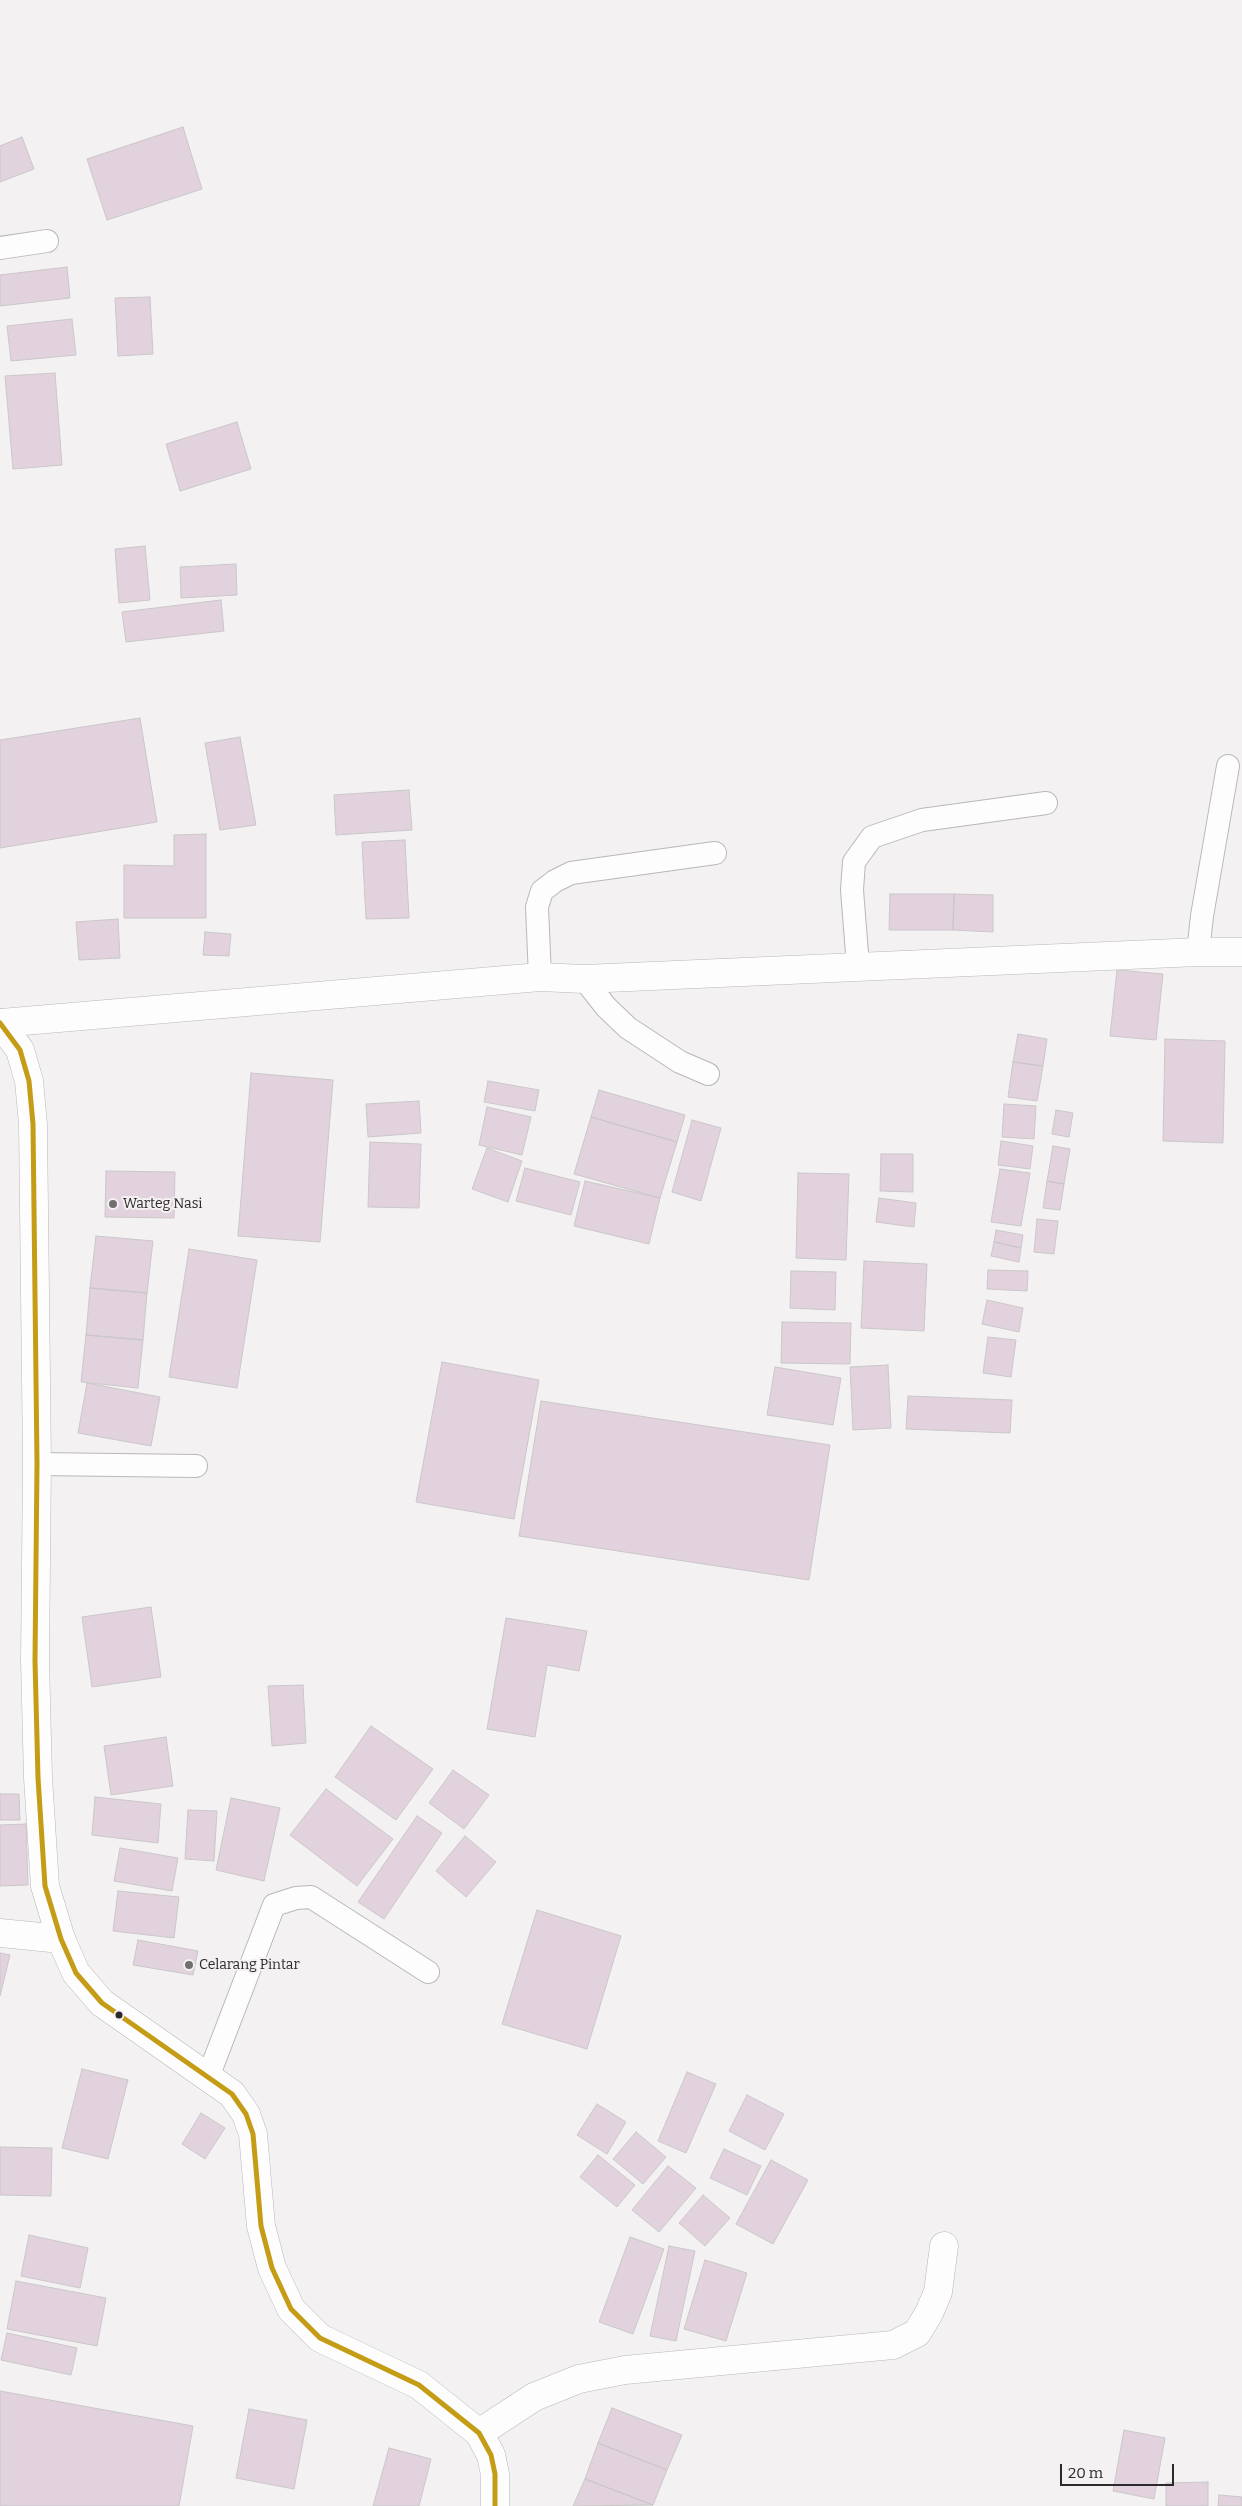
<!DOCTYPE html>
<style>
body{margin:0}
#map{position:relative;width:1242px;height:2506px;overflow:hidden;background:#f4f1f2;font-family:Bitter,serif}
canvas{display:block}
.scale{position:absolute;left:1060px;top:2464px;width:114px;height:22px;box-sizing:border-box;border:2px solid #2b2929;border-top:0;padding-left:6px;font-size:15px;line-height:18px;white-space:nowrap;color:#2b2929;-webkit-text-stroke:4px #f5f0f1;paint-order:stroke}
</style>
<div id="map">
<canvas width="1242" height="2506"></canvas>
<div class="scale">20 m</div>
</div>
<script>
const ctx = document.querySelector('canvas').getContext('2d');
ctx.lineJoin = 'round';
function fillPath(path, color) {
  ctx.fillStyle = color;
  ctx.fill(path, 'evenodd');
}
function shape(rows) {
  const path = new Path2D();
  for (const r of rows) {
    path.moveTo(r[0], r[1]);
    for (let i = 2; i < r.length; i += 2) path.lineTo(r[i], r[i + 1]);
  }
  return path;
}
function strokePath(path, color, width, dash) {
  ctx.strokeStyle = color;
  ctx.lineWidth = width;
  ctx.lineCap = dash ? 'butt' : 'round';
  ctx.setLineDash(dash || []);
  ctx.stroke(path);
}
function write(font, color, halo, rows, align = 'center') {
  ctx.font = font + ' Bitter,serif';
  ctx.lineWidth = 4;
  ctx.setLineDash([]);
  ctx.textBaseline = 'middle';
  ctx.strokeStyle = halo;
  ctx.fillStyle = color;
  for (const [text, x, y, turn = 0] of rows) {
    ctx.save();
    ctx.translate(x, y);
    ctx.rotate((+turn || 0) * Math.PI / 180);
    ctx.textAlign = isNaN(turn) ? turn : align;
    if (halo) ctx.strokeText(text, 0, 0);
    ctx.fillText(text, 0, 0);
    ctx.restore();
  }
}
const building = shape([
 [183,127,202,189,107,220,87,159,183,127],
 [22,137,34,169,0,182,0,146,22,137],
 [67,267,70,298,0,306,0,275,67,267],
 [150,297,153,354,118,356,115,298,150,297],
 [72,319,76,355,11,361,7,326,72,319],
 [55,373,62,465,13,469,5,376,55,373],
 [237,422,251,469,180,491,166,444,237,422],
 [145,546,150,600,119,603,115,549,145,546],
 [236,564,237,595,181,598,180,567,236,564],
 [221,600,224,631,126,642,122,612,221,600],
 [140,718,157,822,0,848,0,740,140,718],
 [240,737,256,825,220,830,205,743,240,737],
 [409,790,412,830,336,835,334,795,409,790],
 [206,834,206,918,124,918,124,865,174,866,174,835,206,834],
 [405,840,409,918,366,919,362,842,405,840],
 [890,894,954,894,953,930,889,930,890,894],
 [954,894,993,895,993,932,953,930,954,894],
 [118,919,120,958,79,960,76,922,118,919],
 [205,932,231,934,229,956,203,955,205,932],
 [1117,970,1163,974,1156,1040,1110,1036,1117,970],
 [1018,1034,1047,1039,1043,1066,1013,1062,1018,1034],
 [1165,1039,1225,1041,1223,1143,1163,1141,1165,1039],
 [1013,1062,1043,1066,1037,1101,1008,1097,1013,1062],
 [251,1073,333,1080,320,1242,238,1236,251,1073],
 [488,1081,539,1090,535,1111,484,1102,488,1081],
 [599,1090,685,1115,677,1142,591,1117,599,1090],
 [419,1101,421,1133,368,1137,366,1104,419,1101],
 [1004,1104,1036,1106,1034,1139,1002,1137,1004,1104],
 [487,1107,531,1117,522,1155,479,1145,487,1107],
 [1056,1110,1073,1113,1069,1137,1052,1134,1056,1110],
 [591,1117,677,1142,660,1198,574,1174,591,1117],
 [692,1120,721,1128,701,1201,672,1192,692,1120],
 [1001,1141,1033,1146,1030,1169,998,1165,1001,1141],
 [370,1142,421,1144,419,1208,368,1207,370,1142],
 [1053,1146,1070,1149,1064,1184,1047,1181,1053,1146],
 [487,1148,522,1161,508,1202,472,1189,487,1148],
 [881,1154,913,1154,913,1192,880,1191,881,1154],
 [525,1168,580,1182,571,1215,516,1201,525,1168],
 [1000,1169,1030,1173,1021,1226,991,1222,1000,1169],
 [106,1171,175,1172,174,1218,105,1217,106,1171],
 [798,1173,849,1174,846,1260,796,1258,798,1173],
 [585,1181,660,1198,649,1244,574,1226,585,1181],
 [1047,1181,1064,1184,1060,1210,1043,1208,1047,1181],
 [879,1198,916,1203,914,1227,876,1222,879,1198],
 [1037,1219,1058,1221,1054,1254,1034,1252,1037,1219],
 [996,1230,1023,1235,1021,1248,994,1242,996,1230],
 [96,1236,153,1241,147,1293,90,1288,96,1236],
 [994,1242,1021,1248,1019,1262,991,1256,994,1242],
 [189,1249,257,1260,237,1388,169,1377,189,1249],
 [864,1261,927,1264,924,1331,861,1328,864,1261],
 [988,1270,1028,1271,1027,1291,987,1289,988,1270],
 [791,1271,836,1272,835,1310,790,1308,791,1271],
 [90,1288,147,1293,143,1340,86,1335,90,1288],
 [987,1300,1023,1308,1019,1332,982,1324,987,1300],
 [782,1322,851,1323,850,1364,781,1363,782,1322],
 [86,1335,143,1340,138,1388,81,1382,86,1335],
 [988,1337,1016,1340,1011,1377,983,1373,988,1337],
 [442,1362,539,1380,514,1519,416,1502,442,1362],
 [888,1365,891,1428,853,1430,850,1367,888,1365],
 [775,1367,841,1378,833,1425,767,1415,775,1367],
 [87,1383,160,1397,151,1446,78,1433,87,1383],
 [908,1396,1012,1400,1010,1433,906,1429,908,1396],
 [541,1401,830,1445,809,1580,519,1536,541,1401],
 [151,1607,161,1677,92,1687,82,1617,151,1607],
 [506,1618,587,1631,579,1671,547,1665,535,1737,487,1729,506,1618],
 [303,1685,306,1743,272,1746,268,1686,303,1685],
 [371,1726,433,1769,396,1820,335,1777,371,1726],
 [166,1737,173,1786,111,1795,104,1746,166,1737],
 [453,1770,489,1795,464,1829,429,1803,453,1770],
 [326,1789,393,1839,357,1886,290,1835,326,1789],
 [0,1794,19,1794,20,1820,0,1820,0,1794],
 [95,1797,161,1804,158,1843,92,1835,95,1797],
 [231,1798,280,1808,264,1881,216,1870,231,1798],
 [188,1810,217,1811,214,1861,185,1859,188,1810],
 [417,1816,442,1833,384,1919,358,1902,417,1816],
 [26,1824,28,1885,0,1886,0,1825,26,1824],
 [465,1836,496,1862,466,1897,436,1871,465,1836],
 [120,1848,178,1858,172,1891,114,1881,120,1848],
 [118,1891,179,1897,174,1938,113,1931,118,1891],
 [537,1910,621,1936,587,2049,502,2024,537,1910],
 [138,1940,198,1951,193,1975,133,1965,138,1940],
 [0,1953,10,1955,0,1996,0,1953],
 [82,2069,128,2080,108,2159,62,2148,82,2069],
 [687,2072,716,2084,686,2153,658,2141,687,2072],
 [747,2095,784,2114,765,2150,729,2131,747,2095],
 [597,2104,626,2122,607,2154,577,2135,597,2104],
 [201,2113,225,2128,205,2159,182,2144,201,2113],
 [636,2132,666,2157,643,2184,613,2159,636,2132],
 [0,2147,52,2148,51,2196,0,2195,0,2147],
 [724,2149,761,2166,747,2195,710,2178,724,2149],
 [598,2155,635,2185,617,2207,580,2177,598,2155],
 [771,2160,808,2180,773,2244,736,2224,771,2160],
 [668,2166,696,2188,659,2232,632,2210,668,2166],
 [703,2195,730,2218,705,2246,679,2223,703,2195],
 [29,2235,88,2248,80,2288,21,2276,29,2235],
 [630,2237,664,2249,633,2334,599,2322,630,2237],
 [669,2246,695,2251,676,2341,650,2336,669,2246],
 [705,2260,747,2273,726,2341,684,2329,705,2260],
 [16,2281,106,2298,97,2346,7,2329,16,2281],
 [7,2333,77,2348,71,2375,1,2360,7,2333],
 [0,2391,193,2426,179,2506,0,2506,0,2391],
 [612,2408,682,2435,667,2470,598,2443,612,2408],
 [249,2409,307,2420,294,2489,236,2478,249,2409],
 [1124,2430,1165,2438,1154,2499,1113,2491,1124,2430],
 [598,2443,667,2470,653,2505,585,2479,598,2443],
 [389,2448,431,2459,419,2506,373,2506,389,2448],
 [585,2479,653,2505,573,2506,585,2479],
 [1208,2482,1208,2506,1166,2506,1166,2483,1208,2482],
 [1219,2495,1242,2497,1242,2506,1218,2506,1219,2495]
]);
const lane = shape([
 [0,248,47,241],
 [1198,952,1202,916,1228,766],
 [858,966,852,890,854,862,872,837,922,820,1046,803],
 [540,977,537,907,542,891,555,881,571,873,715,853],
 [584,979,606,1007,628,1028,680,1062,708,1074],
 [37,1464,196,1466],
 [208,2077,274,1905,296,1898,311,1897,428,1972]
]);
const street = shape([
 [0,1023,540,977,584,979,1198,952,1242,952],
 [0,1933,61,1939],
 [479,2433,534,2397,579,2379,625,2370,893,2345,917,2333,929,2313,938,2292,944,2246]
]);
const secondary = shape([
 [0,1023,20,1050,29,1081,33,1124,37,1464,35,1661,38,1778,45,1886,61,1939,76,1973,102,2003,232,2094,246,2114,253,2134,261,2226,272,2268,291,2309,320,2338,419,2385,479,2433,491,2455,495,2474,495,2506]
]);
const bus1 = shape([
 [0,1023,20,1050,29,1081,33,1124,37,1464,35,1661,38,1778,45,1886,61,1939,76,1973,102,2003,232,2094,246,2114,253,2134,261,2226,272,2268,291,2309,320,2338,419,2385,479,2433,491,2455,495,2474,495,2506]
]);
const markers = [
 [113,1204,5,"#716f6f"],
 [189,1965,5,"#716f6f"],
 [119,2015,4.5,"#2b2929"]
];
const poiNames = [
 ["Warteg Nasi",123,1204],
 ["Celarang Pintar",199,1965]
];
fillPath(building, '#e1d2de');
strokePath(building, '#cac7c8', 1);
strokePath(lane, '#b9b7b7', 24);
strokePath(street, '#b9b7b7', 29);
strokePath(secondary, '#b9b7b7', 29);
strokePath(lane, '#fdfdfd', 22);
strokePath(street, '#fdfdfd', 28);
strokePath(secondary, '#fdfdfd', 28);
strokePath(bus1, '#c59c15', 5);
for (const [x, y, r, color] of markers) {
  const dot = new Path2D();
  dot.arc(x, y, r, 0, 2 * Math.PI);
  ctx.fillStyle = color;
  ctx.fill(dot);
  strokePath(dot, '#f5f0f1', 2);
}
write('14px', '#2b2929', '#f5f0f1', poiNames, 'left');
</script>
